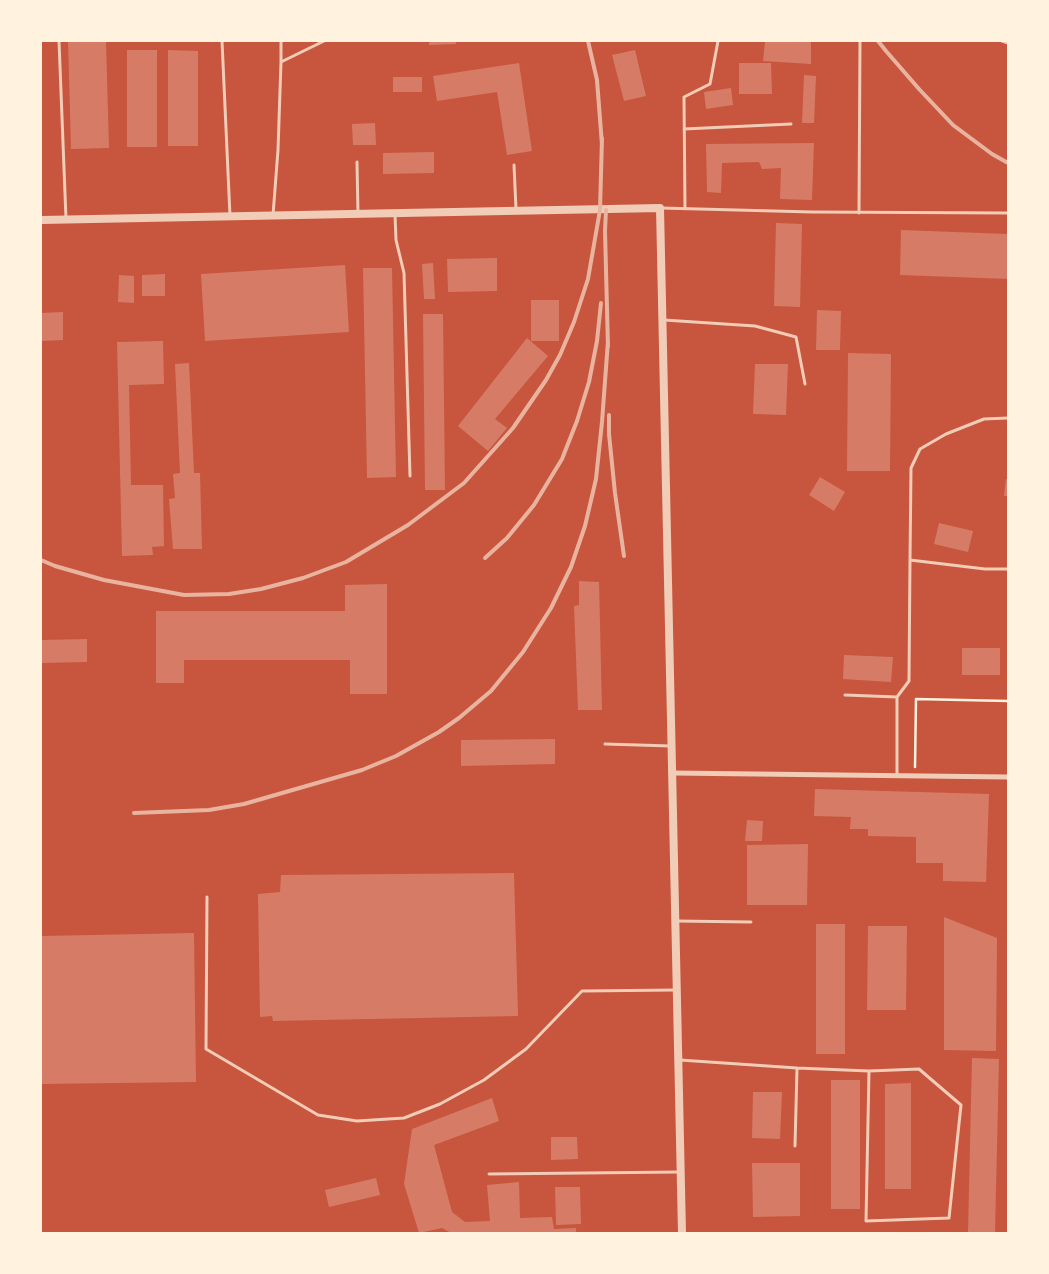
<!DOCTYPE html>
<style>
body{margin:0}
#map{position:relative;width:1049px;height:1274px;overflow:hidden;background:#c8553d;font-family:Inter,sans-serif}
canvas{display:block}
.frame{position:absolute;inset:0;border:42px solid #fff3e0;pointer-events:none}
</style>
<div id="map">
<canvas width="1049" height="1274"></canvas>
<div class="frame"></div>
</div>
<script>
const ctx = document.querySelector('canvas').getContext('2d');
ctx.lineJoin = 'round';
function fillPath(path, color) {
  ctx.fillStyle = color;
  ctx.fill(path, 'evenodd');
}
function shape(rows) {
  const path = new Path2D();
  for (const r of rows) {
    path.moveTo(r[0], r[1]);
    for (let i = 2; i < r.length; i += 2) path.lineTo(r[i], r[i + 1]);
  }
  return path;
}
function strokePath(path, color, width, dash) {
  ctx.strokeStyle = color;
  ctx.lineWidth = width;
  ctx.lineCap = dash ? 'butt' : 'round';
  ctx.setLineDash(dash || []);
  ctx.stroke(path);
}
const building = shape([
 [68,41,106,41,109,148,71,149],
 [429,41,456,41,456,44,429,45],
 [765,41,811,41,811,64,763,61],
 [127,50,157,50,157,147,127,147],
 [168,50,198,51,198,146,168,146],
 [635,50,646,96,624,101,612,55],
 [519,63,532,151,507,155,497,92,437,101,433,76],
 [739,63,771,63,772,94,739,94],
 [804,75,816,76,814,123,802,123],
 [393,77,422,77,422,92,393,92],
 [731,88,733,105,706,109,704,92],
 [375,123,376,145,353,145,352,124],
 [814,143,812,200,780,199,781,168,762,169,759,162,722,163,721,193,707,192,706,144],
 [434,152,434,173,383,174,383,153],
 [776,223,802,224,800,307,774,306],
 [901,230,1008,234,1008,279,900,275],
 [497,258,497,291,448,292,447,259],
 [433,263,435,299,424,299,422,264],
 [345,265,349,332,205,341,201,274],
 [363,268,392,268,396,477,367,478],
 [165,274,165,296,142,296,142,275],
 [119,275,134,276,134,303,118,302],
 [531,300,559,300,559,341,531,341],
 [817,310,841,311,840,350,816,350],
 [63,312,63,340,41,341,41,313],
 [423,314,443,314,445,490,425,490],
 [527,338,548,356,495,419,507,428,488,451,458,426],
 [163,341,164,384,129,385,131,485,163,485,164,546,152,547,153,555,122,556,117,342],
 [848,353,891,354,890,471,847,471],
 [189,363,194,473,200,473,202,549,173,549,169,499,175,498,173,474,180,473,175,364],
 [755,364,788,364,786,415,753,414],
 [820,477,845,492,834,511,809,495],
 [1006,479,1008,479,1008,496,1004,496],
 [939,523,973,531,968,552,934,544],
 [579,581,599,582,602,710,578,710,574,606,579,605],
 [387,584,387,694,350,694,350,660,184,660,184,683,156,683,156,611,345,611,345,585],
 [87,639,87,662,41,663,41,640],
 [962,648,1000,648,1000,675,962,675],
 [844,655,893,657,891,682,843,679],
 [555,739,555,764,461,766,461,740],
 [815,789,989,794,986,882,943,881,943,863,916,863,916,837,868,836,868,829,850,829,851,817,814,816],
 [747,820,763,821,762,841,745,841],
 [808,844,807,905,747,905,747,845],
 [514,873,518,1016,273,1021,272,1016,260,1017,258,894,280,892,281,875],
 [944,917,997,938,996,1051,944,1050],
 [816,924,845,924,845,1054,816,1054],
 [868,926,907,926,906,1010,867,1010],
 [194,933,196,1082,41,1084,41,936],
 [972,1058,999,1059,995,1233,968,1233],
 [831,1080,860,1080,860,1209,831,1209],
 [911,1083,911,1189,885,1189,885,1084],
 [753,1092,782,1092,780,1139,752,1138],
 [492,1098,499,1121,434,1145,452,1212,465,1222,490,1221,487,1185,519,1182,520,1218,552,1217,554,1229,576,1228,576,1233,451,1233,442,1228,419,1233,404,1184,412,1129],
 [551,1137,577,1137,578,1159,551,1160],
 [752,1163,800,1163,800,1216,753,1217],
 [376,1178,380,1195,329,1207,325,1190],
 [555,1187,580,1187,581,1224,556,1225]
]);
const path = shape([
 [915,767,916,699,1008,701]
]);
const service = shape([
 [59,41,66,219],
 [222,41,230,216],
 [1002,41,1008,43],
 [281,62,324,41],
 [684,129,791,124],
 [357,162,358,214],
 [514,165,516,209],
 [661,208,812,212,1008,213],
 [685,209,684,97,710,84,718,41],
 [859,213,860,41],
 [395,214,396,240,404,273,410,476],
 [273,215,278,150,281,62,281,41],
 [664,320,755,326,796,337,805,384],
 [910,560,911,468,920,449,946,434,984,419,1008,418],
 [845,695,897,697,897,775],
 [897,697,909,681,910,560,985,569,1008,569],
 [605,744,671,746],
 [207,897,206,1049,318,1115,357,1121,404,1118,440,1104,484,1080,526,1049,582,991,676,990],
 [676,921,751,922],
 [680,1060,797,1068,869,1071],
 [919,1069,961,1105,949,1218,866,1221,869,1071,919,1069],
 [795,1146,797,1068],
 [489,1174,680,1172]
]);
const minor = shape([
 [672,773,1008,777]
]);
const tertiary = shape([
 [41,220,660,208,682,1233]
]);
const rail = shape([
 [588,41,597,80,602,145],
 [878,41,886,51,919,89,953,125,992,154,1008,163],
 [606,210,605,231,608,347],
 [609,415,609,434,615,493,624,556],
 [485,558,507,538,534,505,562,459,577,421,589,382,597,341,601,303],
 [41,560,55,566,104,580,184,595,229,594,261,589,303,578,346,562,408,525,464,483,513,428,546,380,560,355,574,322,588,279,600,210,602,138],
 [134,813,209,810,244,804,362,770,396,756,439,732,459,718,491,691,523,652,551,608,571,567,585,526,596,479,602,422,608,341]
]);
fillPath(building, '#d67c66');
strokePath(path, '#fff3e0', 2.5);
strokePath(service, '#f1ccb7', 3);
strokePath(minor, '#f1ccb7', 5);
strokePath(tertiary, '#f1ccb7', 8);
strokePath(rail, '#e9b49f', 4);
</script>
